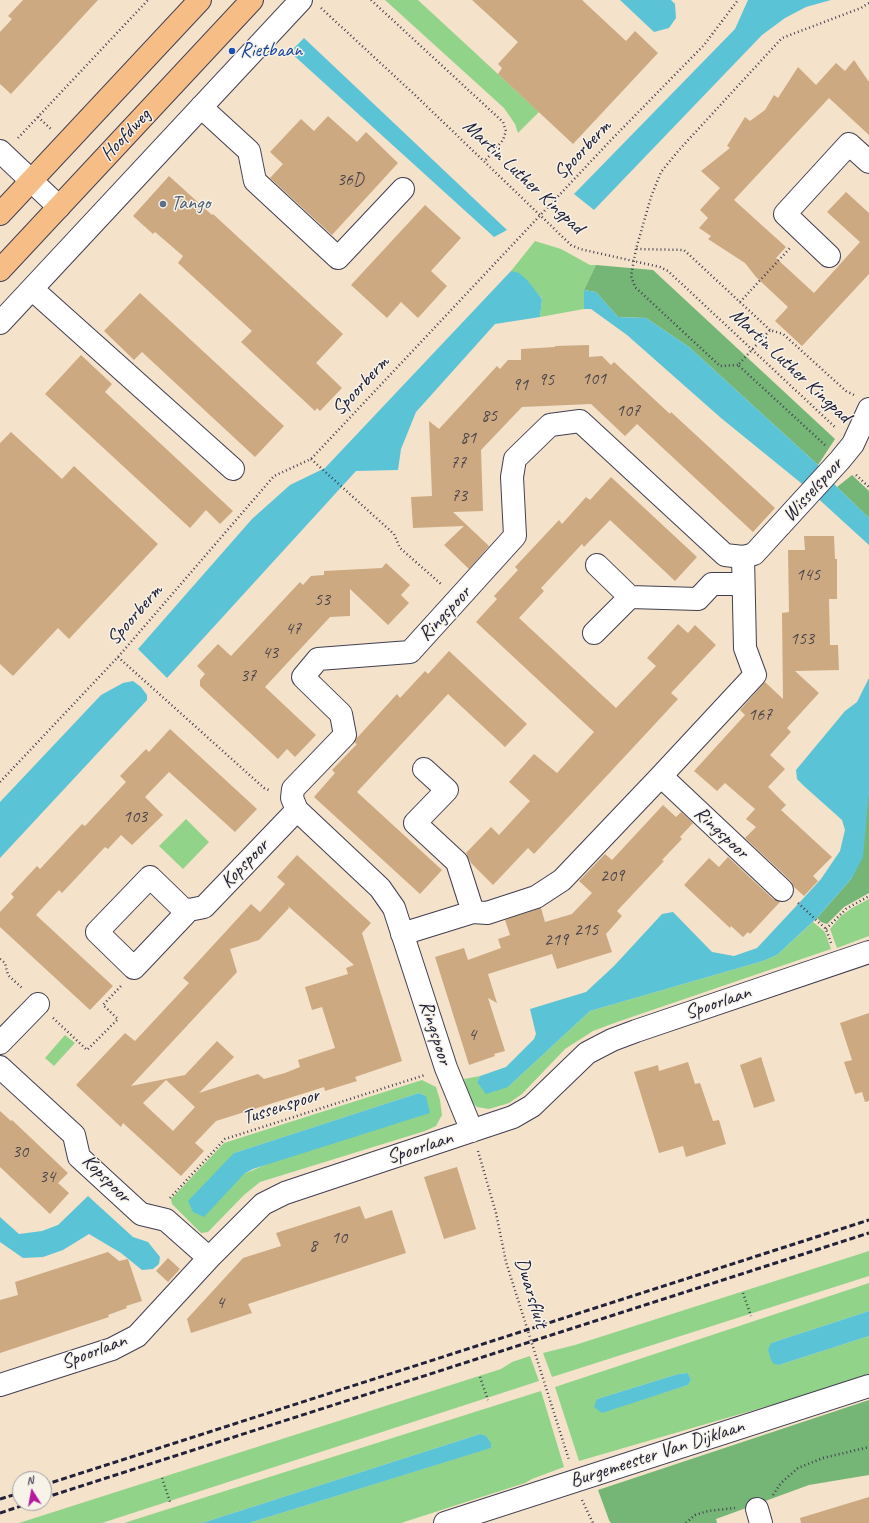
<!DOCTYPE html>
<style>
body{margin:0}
#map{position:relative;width:869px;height:1523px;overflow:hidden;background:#f5e2cb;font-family:Caveat,sans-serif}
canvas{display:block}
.north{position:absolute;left:12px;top:1471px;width:40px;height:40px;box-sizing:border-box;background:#f7f3e8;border:1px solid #a29fa3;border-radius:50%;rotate:349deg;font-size:11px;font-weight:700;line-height:16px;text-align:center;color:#22223b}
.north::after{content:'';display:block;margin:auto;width:14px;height:18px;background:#b5179e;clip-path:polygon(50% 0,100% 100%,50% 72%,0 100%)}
</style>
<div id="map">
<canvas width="869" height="1523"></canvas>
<div class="north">N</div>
</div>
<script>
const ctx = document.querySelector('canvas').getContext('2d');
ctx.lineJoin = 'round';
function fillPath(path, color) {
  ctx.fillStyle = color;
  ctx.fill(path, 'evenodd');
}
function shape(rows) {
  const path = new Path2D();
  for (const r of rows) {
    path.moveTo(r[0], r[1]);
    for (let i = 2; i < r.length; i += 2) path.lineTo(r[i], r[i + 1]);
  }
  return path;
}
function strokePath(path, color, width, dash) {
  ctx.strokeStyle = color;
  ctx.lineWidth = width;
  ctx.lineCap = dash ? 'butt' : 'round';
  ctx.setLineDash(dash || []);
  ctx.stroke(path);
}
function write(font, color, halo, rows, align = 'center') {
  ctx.font = font + ' Caveat,sans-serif';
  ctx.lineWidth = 3;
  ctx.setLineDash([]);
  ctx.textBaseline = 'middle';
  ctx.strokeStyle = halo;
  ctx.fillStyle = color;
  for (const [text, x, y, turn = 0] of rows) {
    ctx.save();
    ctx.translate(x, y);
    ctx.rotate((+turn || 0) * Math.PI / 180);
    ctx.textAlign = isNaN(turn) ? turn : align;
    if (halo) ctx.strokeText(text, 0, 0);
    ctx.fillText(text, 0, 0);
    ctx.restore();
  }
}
const green = shape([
 [385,0,418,0,539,112,518,133,515,124,504,108],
 [535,241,561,249,590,265,596,265,584,290,584,309,540,317,542,298,511,271],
 [186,819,209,842,183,869,159,846],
 [869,899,869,936,837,948,830,929,841,916,852,908],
 [813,922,825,932,831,949,617,1022,593,1031,565,1049,522,1094,509,1103,489,1109,477,1107,469,1101,464,1079,480,1076,477,1082,508,1087,590,1011,763,961,777,955],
 [65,1035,75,1043,54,1066,45,1058],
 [422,1080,436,1087,440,1100,442,1115,436,1126,425,1131,260,1182,244,1195,208,1232,201,1233,172,1204,171,1199,224,1143],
 [419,1093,426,1096,244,1174,234,1153],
 [869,1251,869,1276,552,1377,543,1353,575,1345],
 [869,1283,869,1311,771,1343,779,1365,869,1336,869,1374,785,1401,579,1461,555,1387],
 [688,1373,691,1380,688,1385,602,1412,597,1399,678,1374],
 [530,1356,539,1381,102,1523,19,1523,501,1369,512,1362],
 [541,1391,564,1467,532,1479,525,1483,401,1523,249,1523,490,1448,480,1434,202,1523,124,1523]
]);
const forest = shape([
 [596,265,653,270,835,439,818,465,689,347,646,318,618,317,596,292,584,290],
 [852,475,869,491,869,518,837,487],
 [869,792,869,893,844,907,827,924,821,922,817,918,852,878],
 [869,1400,869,1475,809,1485,716,1519,717,1523,611,1523,609,1520,598,1490]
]);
const water = shape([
 [620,0,671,0,675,4,676,18,669,28,654,32],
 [748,0,831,0,806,7,785,18,762,35,594,210,574,194,735,29],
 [304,38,507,230,494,237,290,52],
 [511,271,519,273,527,280,542,299,540,317,495,324,416,412,401,449,398,470,356,471,167,678,138,649,252,519,290,485,325,468],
 [584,290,596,292,618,317,646,318,689,347,818,465,837,487,869,518,869,545,801,483,721,418,627,335,591,309,584,309],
 [869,678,869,792,863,857,852,878,817,918,777,955,763,961,590,1011,508,1087,486,1094,477,1082,480,1076,506,1067,534,1039,536,1034,530,1009,586,992,614,966,662,914,673,912,712,952,734,956,757,948,800,902,821,879,840,851,845,830,842,820,804,786,797,779,796,770,845,711,857,702],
 [133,681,141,687,147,695,147,700,0,858,0,802,101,695,123,683],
 [419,1093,426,1096,430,1113,253,1169,244,1174,204,1217,193,1212,188,1201,234,1153],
 [88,1196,133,1237,148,1242,160,1257,159,1264,153,1269,142,1270,121,1253,89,1234,63,1250,43,1257,23,1258,0,1242,0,1217,19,1234,42,1231,58,1225],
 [869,1311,869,1336,779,1365,774,1364,771,1360,768,1350,771,1343],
 [688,1373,691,1380,688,1385,602,1413,594,1407,597,1399,678,1374],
 [480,1434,486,1436,491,1443,491,1448,249,1523,202,1523]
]);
const building = shape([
 [23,0,98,0,11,94,0,84,0,32,12,19,8,16],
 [472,0,582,0,626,41,635,31,658,53,573,144,498,74,502,68,498,64,518,42],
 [854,60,869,82,869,135,829,98,734,200,786,247,776,258,814,293,860,242,827,212,846,192,869,213,869,274,802,346,775,321,788,307,756,277,745,263,708,239,711,236,699,228,708,218,700,210,720,188,701,171,730,148,727,146,745,117,750,121,765,110,774,95,778,98,798,67,816,85,836,63,845,71],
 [328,116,357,142,366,132,398,163,332,235,270,178,283,164,270,152,301,119,314,131],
 [169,176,212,215,213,214,343,334,316,363,342,388,320,411,317,408,315,411,241,342,252,331,178,263,183,256,155,232,153,234,133,216],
 [425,205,461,238,431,271,447,286,418,318,401,302,387,318,351,285],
 [140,293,284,426,255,457,142,352,134,360,104,331],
 [589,345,589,357,602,356,611,365,614,362,670,414,671,412,775,508,753,532,637,424,625,436,591,404,522,407,481,450,483,511,453,512,489,546,469,569,444,545,464,526,413,528,411,497,432,496,429,421,439,429,497,366,500,369,508,360,521,360,521,349,555,347,555,346],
 [81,355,112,384,105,392,233,511,220,524,206,510,190,528,45,394],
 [11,432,62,479,74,466,158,544,69,639,58,628,13,676,0,664,0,443],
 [611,477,697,557,675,581,610,520,584,547,582,544,541,588,544,591,519,618,616,708,656,666,647,658,678,624,688,633,695,625,716,645,671,693,678,699,655,724,534,854,528,848,493,885,471,863,466,853,491,827,499,835,530,801,509,782,534,754,557,773,594,732,476,622,497,599,494,596,518,570,515,567,559,520,562,524,586,497,590,500],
 [804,536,834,536,835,559,837,559,837,599,829,599,830,645,838,645,839,670,795,671,819,693,787,728,791,732,770,755,785,769,768,787,786,805,781,810,832,857,813,876,818,881,804,896,794,887,791,881,745,838,756,827,746,819,755,809,725,783,717,791,694,771,745,715,740,710,765,682,783,699,782,613,789,612,788,550,805,550],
 [386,563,410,585,401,595,409,603,388,625,350,589,350,616,330,617,265,687,316,735,295,757,287,749,278,759,200,686,200,680,205,674,197,666,218,644,231,656,300,582,303,585,311,576,324,575,324,571,382,568],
 [449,651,527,724,505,747,448,694,357,792,442,870,420,894,314,797,335,773,332,770,357,744,355,743,357,738,397,694,400,698,425,671,428,674],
 [170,729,257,809,235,832,169,772,145,797,163,815,132,845,121,835,108,849,105,847,62,893,59,890,36,915,113,986,90,1010,0,927,0,912,14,897,11,894,37,866,40,869,82,824,85,826,126,782,120,776,146,749,149,752],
 [663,805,676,817,681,812,693,823,680,837,682,839,662,860,664,861,617,911,622,916,606,934,612,952,557,969,552,954,488,974,497,1003,488,998,505,1051,494,1054,495,1056,469,1065,435,957,464,948,468,960,501,948,498,939,510,935,505,920,541,908,545,922,572,914,592,893,579,881,605,854,612,860],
 [297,855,371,923,362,933,402,1061,355,1077,357,1081,325,1091,324,1087,216,1121,195,1143,204,1151,181,1176,123,1123,121,1127,76,1085,125,1033,135,1041,189,983,183,978,251,904,260,912,285,884,277,877],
 [288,906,354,965,346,968,348,974,305,987,312,1010,322,1007,335,1048,298,1060,300,1067,285,1073,264,1079,258,1074,199,1093,234,1057,217,1041,185,1075,131,1086,237,972,230,949,259,940,289,908],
 [166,1080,195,1107,173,1131,143,1103],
 [728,857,773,899,780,902,750,934,748,932,743,937,731,926,730,928,684,885,709,858,719,867],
 [869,1013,869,1101,865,1102,862,1092,855,1094,844,1062,852,1060,840,1023],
 [761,1057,775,1101,754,1108,740,1065],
 [688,1062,695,1084,700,1083,713,1121,719,1120,726,1144,686,1157,683,1146,659,1153,634,1072,658,1065,659,1071],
 [0,1111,11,1121,12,1120,68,1173,58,1183,69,1193,50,1214,0,1167],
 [457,1167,476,1229,444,1239,424,1177],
 [360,1206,365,1219,392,1210,406,1253,248,1304,252,1313,191,1333,187,1319,243,1258,281,1246,276,1233],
 [108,1252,119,1261,128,1259,142,1301,126,1306,127,1308,108,1315,109,1317,0,1353,0,1300,18,1295,15,1282],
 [168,1258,180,1269,168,1282,156,1271],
 [869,1497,869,1523,801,1523,800,1518]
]);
const path = shape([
 [371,0,503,122,506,131,503,140,484,162],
 [321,8,415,95,571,245,580,249,660,267,668,271,836,428],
 [38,117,51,129],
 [18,138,148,0],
 [636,249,631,276,635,287,720,366,738,365],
 [740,302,790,248],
 [770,330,684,250,636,249,651,197,661,172,679,150,782,38,861,8,869,3],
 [825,445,738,365,770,330,783,334,846,391,854,395],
 [311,459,394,534,400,548,441,584],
 [856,475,869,487],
 [118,657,264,788,271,791],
 [0,782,118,657,274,476,311,459,611,140,704,45,738,0],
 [798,903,826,929,831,943],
 [826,929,846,909,869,896],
 [0,959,5,963,8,975,22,988],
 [53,1018,87,1050,118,1019,103,1005,121,986],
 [478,1151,496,1213,506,1262,569,1460],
 [170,1198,225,1139,425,1075],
 [743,1293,751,1316],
 [480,1377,488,1400],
 [162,1478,170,1502],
 [773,1495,781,1483,798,1468,823,1458,869,1447],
 [582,1500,593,1523],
 [686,1523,695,1515,708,1511,735,1508]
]);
const minor = shape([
 [201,107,249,151,255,181,338,258,403,189],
 [0,151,59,207],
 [829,256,785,214,849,144,869,162],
 [32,289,233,469],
 [0,323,301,0],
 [597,565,630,597],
 [594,633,630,597,698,599,712,584,743,584],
 [424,769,447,790,415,823,457,862,473,912],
 [661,776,782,890],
 [189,910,134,968,97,932,150,877,182,908,189,910,204,907,297,810],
 [402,934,473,912,487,913,536,897,562,880,661,776,755,675,745,648,743,557],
 [0,1043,38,1004],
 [0,1067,74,1135,79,1157,141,1214,166,1220,209,1258],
 [472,1131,446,1068,394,908,380,888,297,810,292,798,293,789,345,735,341,714,303,677,318,659,410,652,515,536,512,477,515,459,550,425,580,421,725,555,743,557,754,554,840,460,853,444,869,409],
 [0,1385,112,1349,137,1336,209,1258,263,1204,285,1193,513,1117,532,1106,587,1053,612,1040,636,1031,869,952],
 [757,1509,761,1523],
 [445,1523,869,1386]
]);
const major = shape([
 [0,214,200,0],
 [0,270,252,0]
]);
const rail = shape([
 [44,1485,869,1220],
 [44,1498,869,1233],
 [0,1499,20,1493],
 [0,1513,30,1503]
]);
const markers = [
 [232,51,4,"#1a4fb4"],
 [163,204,4,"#5c6f8a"]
];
const numberNames = [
 ["36D",350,180],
 ["101",594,379],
 ["95",546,380],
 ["91",520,385],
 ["107",628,411],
 ["85",489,416],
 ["81",468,438],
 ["77",458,463],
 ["73",459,496],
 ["145",808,575],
 ["53",322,600],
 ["47",293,629],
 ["153",802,639],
 ["43",270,653],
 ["37",248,676],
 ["167",760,715],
 ["103",135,817],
 ["209",612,876],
 ["215",586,930],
 ["219",556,940],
 ["4",472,1035],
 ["30",20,1152],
 ["34",47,1177],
 ["10",339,1238],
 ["8",313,1246],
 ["4",220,1303]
];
const transitNames = [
 ["Rietbaan",240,51]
];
const streetNames = [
 ["Hoofdweg",126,135,-47],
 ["Spoorberm",583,150,-47],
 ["Martin Luther Kingpad",523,177,43],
 ["Martin Luther Kingpad",790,366,43],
 ["Spoorberm",361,386,-47],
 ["Wisselspoor",813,490,-48],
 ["Ringspoor",445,614,-47],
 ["Spoorberm",135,615,-49],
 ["Ringspoor",721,833,43],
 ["Kopspoor",245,864,-46],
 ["Spoorlaan",718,1003,-19],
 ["Ringspoor",435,1033,72],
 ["Tussenspoor",281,1107,-18],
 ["Spoorlaan",420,1148,-18],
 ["Kopspoor",106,1179,45],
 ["Dwarsfluit",531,1293,73],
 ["Spoorlaan",94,1352,-21],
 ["Burgemeester Van Dijklaan",657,1454,-18]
];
const serviceNames = [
 ["Tango",171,204]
];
fillPath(green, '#92d38a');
fillPath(forest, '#75b576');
fillPath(water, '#5ac3d6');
fillPath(building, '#cca980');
strokePath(minor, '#423f51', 24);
strokePath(major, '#423f51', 24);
strokePath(path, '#423f51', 2.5, [1, 3]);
strokePath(minor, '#fff', 22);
strokePath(major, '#f6be86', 22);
strokePath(rail, '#22223b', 3, [6, 3]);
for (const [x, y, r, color] of markers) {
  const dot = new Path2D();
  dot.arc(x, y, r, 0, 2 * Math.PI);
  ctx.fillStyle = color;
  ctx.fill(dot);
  strokePath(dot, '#f7f3e8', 1.5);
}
write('18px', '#4c444c', null, numberNames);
write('20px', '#164399', '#f7f3e8', transitNames, 'left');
write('20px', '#22223b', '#f7f3e8', streetNames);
write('20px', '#4e5e75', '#f7f3e8', serviceNames, 'left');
</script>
